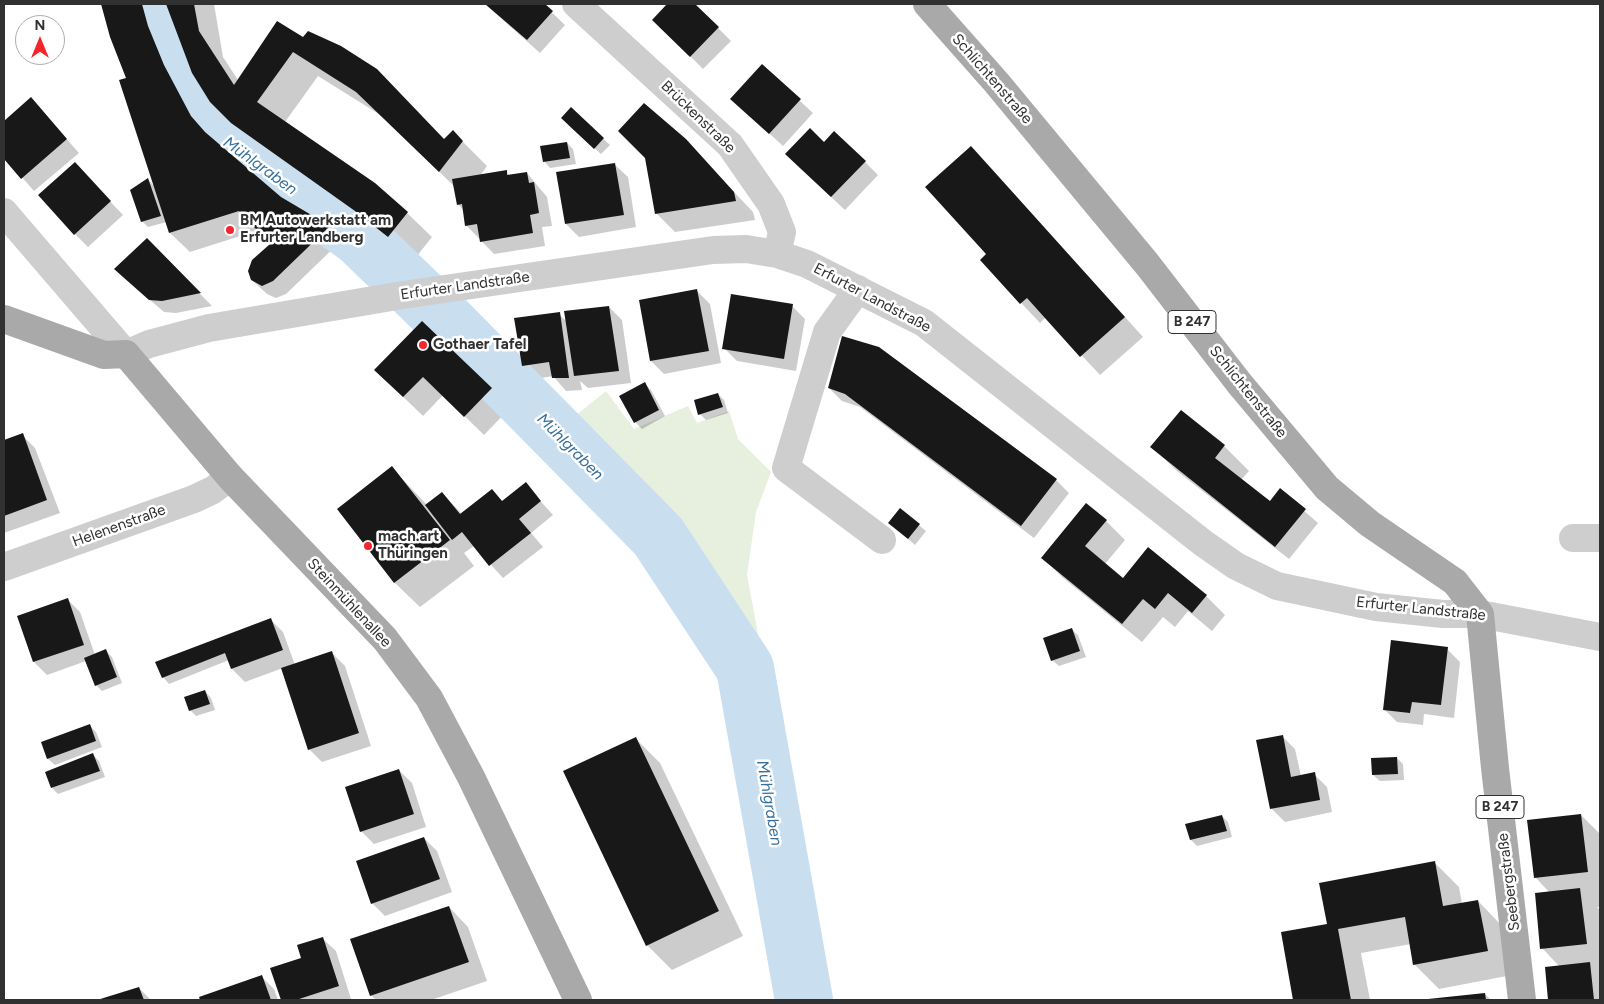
<!DOCTYPE html>
<meta charset="utf-8">
<style>
body{margin:0}
#map{position:relative;width:1604px;height:1004px;overflow:hidden;background:#fff;font-family:Figtree,sans-serif}
canvas{display:block}
.frame{position:absolute;inset:0;border:5px solid #313131;pointer-events:none}
.north{position:absolute;left:15px;top:15px;width:50px;height:50px;box-sizing:border-box;background:#fff;border:1px solid #adadad;border-radius:50%;rotate:0deg;font-size:14px;font-weight:700;line-height:20px;text-align:center;color:#313131}
.north::after{content:'';display:block;margin:auto;width:18px;height:22px;background:#f6252c;clip-path:polygon(50% 0,100% 100%,50% 72%,0 100%)}
</style>
<div id="map">
<canvas width="1604" height="1004"></canvas>
<div class="frame"></div>
<div class="north">N</div>
</div>
<script>
const ctx = document.querySelector('canvas').getContext('2d');
ctx.lineJoin = 'round';
function fillPath(path, color) {
  ctx.fillStyle = color;
  ctx.fill(path, 'evenodd');
}
function shape(rows) {
  const path = new Path2D();
  for (const r of rows) {
    path.moveTo(r[0], r[1]);
    for (let i = 2; i < r.length; i += 2) path.lineTo(r[i], r[i + 1]);
  }
  return path;
}
function strokePath(path, color, width, dash) {
  ctx.strokeStyle = color;
  ctx.lineWidth = width;
  ctx.lineCap = dash ? 'butt' : 'round';
  ctx.setLineDash(dash || []);
  ctx.stroke(path);
}
function write(font, color, halo, rows, align = 'center') {
  ctx.font = font + ' Figtree,sans-serif';
  ctx.lineWidth = 5;
  ctx.setLineDash([]);
  ctx.textBaseline = 'middle';
  ctx.strokeStyle = halo;
  ctx.fillStyle = color;
  for (const [text, x, y, turn = 0] of rows) {
    ctx.save();
    ctx.translate(x, y);
    ctx.rotate((+turn || 0) * Math.PI / 180);
    ctx.textAlign = isNaN(turn) ? turn : align;
    if (halo) ctx.strokeText(text, 0, 0);
    ctx.fillText(text, 0, 0);
    ctx.restore();
  }
}
const green = shape([
 [606,391,634,429,688,406,697,423,729,411,738,439,771,472,756,512,747,575,764,666,765,739,763,750,750,669,658,536,559,429]
]);
const shadow = shape([
 [102,4,151,4,161,41,176,79,183,86,210,137,281,198,329,227,342,240,286,294,276,298,267,294,253,281,271,244,259,230,190,252,170,233,167,222,148,227,142,221,148,180,156,188,128,78,111,36],
 [167,4,214,4,223,57,238,80,278,22,445,140,453,132,487,166,480,176,506,171,510,176,527,173,547,197,552,226,542,227,545,246,494,254,467,226,464,211,458,204,455,187,382,116,318,76,285,122,407,213,432,237,413,261,381,235,257,148,232,122,194,72],
 [485,4,543,4,565,25,540,53],
 [669,4,694,4,731,41,703,69,653,19],
 [762,66,813,113,783,146,745,111],
 [31,99,79,153,34,191,4,157,4,122],
 [571,109,610,145,601,154,568,125],
 [685,140,753,212,755,220,675,232,656,213],
 [567,143,573,149,576,164,550,168,544,161],
 [824,143,865,162,878,175,845,210,799,167],
 [614,164,628,177,636,227,579,237,566,224],
 [990,167,1143,337,1100,375,1046,317,1040,323,981,260,988,255],
 [87,177,123,215,88,247,75,234],
 [147,240,212,306,176,313,164,312,129,282],
 [697,291,710,304,721,363,664,374,651,361],
 [792,306,805,319,796,371,737,361,724,348],
 [609,307,622,320,631,383,588,388,580,381,582,390,566,391,553,376,536,379,523,366,559,314,566,321],
 [422,322,510,408,484,435,443,395,423,416,395,389],
 [843,338,1056,480,1069,493,1034,538,860,407,842,401,829,388],
 [645,384,651,390,665,416,642,429,635,422,621,396],
 [718,394,724,400,728,413,706,420,700,414],
 [1181,412,1224,446,1249,471,1241,480,1270,502,1280,490,1318,523,1289,559,1177,471,1152,447],
 [22,435,35,448,60,513,4,533,4,442],
 [392,468,427,505,442,493,462,514,492,491,503,502,525,484,553,515,531,533,543,547,503,578,474,546,464,553,474,566,420,607,395,583,339,509],
 [900,510,926,531,915,545,890,523],
 [1106,521,1125,540,1105,564,1123,579,1206,596,1225,615,1212,631,1188,611,1175,627,1163,617,1142,642,1062,577,1043,558],
 [67,599,80,612,95,655,106,651,112,657,122,683,102,691,96,685,86,661,47,675,34,662,18,616],
 [270,619,283,632,295,665,332,653,345,666,371,746,322,762,309,749,283,668,245,682,232,669,229,660,169,684,163,677],
 [1071,629,1078,635,1086,657,1059,666,1052,660],
 [1447,649,1460,662,1454,718,1424,714,1423,725,1397,722,1384,709],
 [205,691,211,698,215,710,196,716,190,710],
 [90,726,96,732,102,747,55,765,48,759,43,743],
 [1282,736,1295,749,1301,776,1314,774,1327,787,1332,812,1285,822,1272,809],
 [635,738,660,763,743,936,672,970,647,945],
 [93,755,99,761,105,777,58,794,52,788],
 [1397,758,1403,764,1404,780,1380,781,1373,775],
 [399,770,412,783,426,827,374,844,361,831],
 [1581,815,1600,834,1600,907,1597,907,1600,910,1600,1000,1550,1000,1546,968,1560,967,1542,948,1550,893,1535,877],
 [1222,816,1228,822,1232,837,1197,846,1191,840,1187,825],
 [424,838,437,851,452,892,385,916,372,903],
 [1435,863,1459,887,1462,904,1478,901,1502,926,1512,975,1439,989,1414,964,1411,944,1361,953,1370,1000,1294,1000,1282,933,1329,925],
 [449,907,468,927,487,981,431,1000,376,1000,371,995],
 [322,938,336,951,351,999,282,1000,271,969,303,958],
 [261,976,274,989,278,1000,201,1000,200,998],
 [139,988,151,1000,100,1000],
 [1485,994,1491,1000,1428,1000]
]);
const river = shape([
 [152,4,181,83,222,139,359,237,447,322,658,536,745,668,804,1000]
]);
const building = shape([
 [101,4,142,4,148,26,164,65,191,116,205,132,281,197,330,226,273,281,262,286,251,280,248,271,252,260,270,244,239,211,169,233,119,80,126,78,110,37],
 [166,4,194,4,199,31,234,85,277,21,303,37,308,31,341,46,377,69,444,139,453,130,463,141,439,172,356,92,293,52,257,102,375,183,408,212,388,237,355,211,231,123,210,102,192,73],
 [485,4,545,4,553,11,527,40],
 [667,4,695,4,719,27,690,57,652,20],
 [762,64,801,99,769,134,730,99],
 [31,97,67,139,21,179,4,159,4,121],
 [644,103,686,139,734,192,736,201,655,214,645,158,618,131],
 [571,107,604,138,594,149,561,118],
 [810,128,824,142,834,131,866,161,831,197,785,154],
 [567,142,570,158,543,162,540,146],
 [971,146,1125,317,1080,357,1027,298,1020,304,980,260,986,254,925,187],
 [75,162,111,201,74,235,38,195],
 [615,163,624,215,565,224,556,172],
 [507,170,507,175,527,172,529,183,534,182,539,213,530,215,533,233,480,242,477,224,465,226,462,204,457,205,452,179],
 [148,178,161,216,141,222,130,190],
 [147,238,201,293,162,301,149,300,114,269],
 [697,289,709,351,650,361,639,300],
 [731,294,793,304,784,359,722,349],
 [609,306,619,371,574,376,564,311],
 [560,312,569,378,552,378,549,362,522,366,514,318],
 [422,321,492,388,464,417,423,377,403,397,374,370],
 [842,336,879,347,1057,479,1021,526,845,394,828,388],
 [645,382,659,410,634,423,619,396],
 [718,393,723,407,698,415,694,400],
 [1181,410,1225,445,1215,458,1270,501,1280,488,1306,509,1275,547,1150,447],
 [23,433,47,500,4,516,4,440],
 [392,466,450,540,394,583,337,509],
 [526,482,541,501,519,519,531,533,489,566,462,532,452,540,425,505,442,492,460,514,492,489,502,501],
 [1086,503,1107,520,1085,546,1123,578,1148,547,1207,595,1192,613,1168,593,1155,609,1143,599,1122,624,1041,558],
 [900,508,920,524,908,539,888,523],
 [68,598,84,645,33,662,17,616],
 [271,618,283,650,231,669,225,653,162,678,155,662],
 [1072,628,1080,651,1051,661,1043,638],
 [1391,640,1448,647,1441,705,1412,702,1410,713,1383,710],
 [106,649,117,677,95,686,84,658],
 [332,651,359,733,308,750,281,668],
 [205,690,210,704,189,711,184,697],
 [90,724,96,741,47,759,41,742],
 [1283,735,1291,777,1315,772,1320,800,1270,809,1256,740],
 [636,737,719,911,646,946,563,771],
 [93,753,100,771,51,788,45,772],
 [1397,757,1398,774,1372,775,1371,758],
 [399,769,414,814,360,832,345,787],
 [1581,814,1588,872,1534,878,1527,820],
 [1222,815,1227,831,1190,840,1185,824],
 [424,837,440,879,371,904,356,861],
 [1435,861,1443,906,1478,900,1488,951,1413,965,1405,917,1338,929,1351,1000,1293,1000,1281,932,1327,924,1319,883],
 [1580,888,1587,944,1540,949,1535,893],
 [449,906,469,962,370,996,350,939],
 [323,937,339,986,296,1000,281,1000,270,968,301,958,297,945],
 [1590,962,1594,1000,1548,1000,1545,967],
 [262,975,271,1000,200,1000,199,997],
 [139,987,144,1000,97,1000],
 [1485,993,1486,1000,1428,1000,1428,999]
]);
const minor = shape([
 [576,4,730,145,771,204,782,232,777,254],
 [4,212,126,354,149,344,209,328,403,295,713,250,746,249,777,254,807,264,924,323,1203,543,1236,566,1277,586,1376,607,1443,614,1480,614,1600,637],
 [858,289,827,332,786,468,882,540],
 [1573,538,1600,538],
 [4,567,194,499,213,490,230,477]
]);
const major = shape([
 [927,4,996,82,1147,264,1239,383,1327,488,1370,524,1455,582,1480,614,1495,768,1522,1000],
 [4,319,104,355,126,354,230,477,385,639,429,698,471,777,578,1000]
]);
const markers = [
 [230,230,5,"#f6252c"],
 [423,345,5,"#f6252c"],
 [368,546,5,"#f6252c"]
];
const shields = [
 [1192,322,48],
 [1500,807,48]
];
const shieldNames = [
 ["B 247",1192,322],
 ["B 247",1500,807]
];
const streetNames = [
 ["Schlichtenstraße",992,79,49],
 ["Brückenstraße",698,117,44],
 ["Erfurter Landstraße",465,286,-8],
 ["Erfurter Landstraße",872,298,28],
 ["Schlichtenstraße",1248,392,51],
 ["Helenenstraße",119,526,-20],
 ["Steinmühlenallee",349,603,47],
 ["Erfurter Landstraße",1421,609,6],
 ["Seebergstraße",1509,882,-97]
];
const poiNames = [
 ["BM Autowerkstatt am",240,221],
 ["Erfurter Landberg",240,238],
 ["Gothaer Tafel",433,345],
 ["mach.art",378,537],
 ["Thüringen",378,554]
];
const waterNames = [
 ["Mühlgraben",260,166,36],
 ["Mühlgraben",570,447,45],
 ["Mühlgraben",769,803,80]
];
fillPath(green, '#e7efde');
fillPath(shadow, '#0003');
strokePath(river, '#c9dff0', 58);
fillPath(building, '#181818');
strokePath(minor, '#cecece', 28);
strokePath(major, '#a9a9a9', 28);
for (const [x, y, r, color] of markers) {
  const dot = new Path2D();
  dot.arc(x, y, r, 0, 2 * Math.PI);
  ctx.fillStyle = color;
  ctx.fill(dot);
  strokePath(dot, '#fff', 2);
}
for (const [x, y, w] of shields) {
  const box = new Path2D();
  box.roundRect(x - w / 2, y - 11.5, w, 23, 4);
  ctx.fillStyle = '#fff';
  ctx.fill(box);
  strokePath(box, '#313131', 1);
}
write('bold 14px', '#313131', null, shieldNames);
write('15px', '#313131', '#fff', streetNames);
write('bold 15px', '#313131', '#fff', poiNames, 'left');
write('italic 16px', '#36709c', '#fff', waterNames);
</script>
